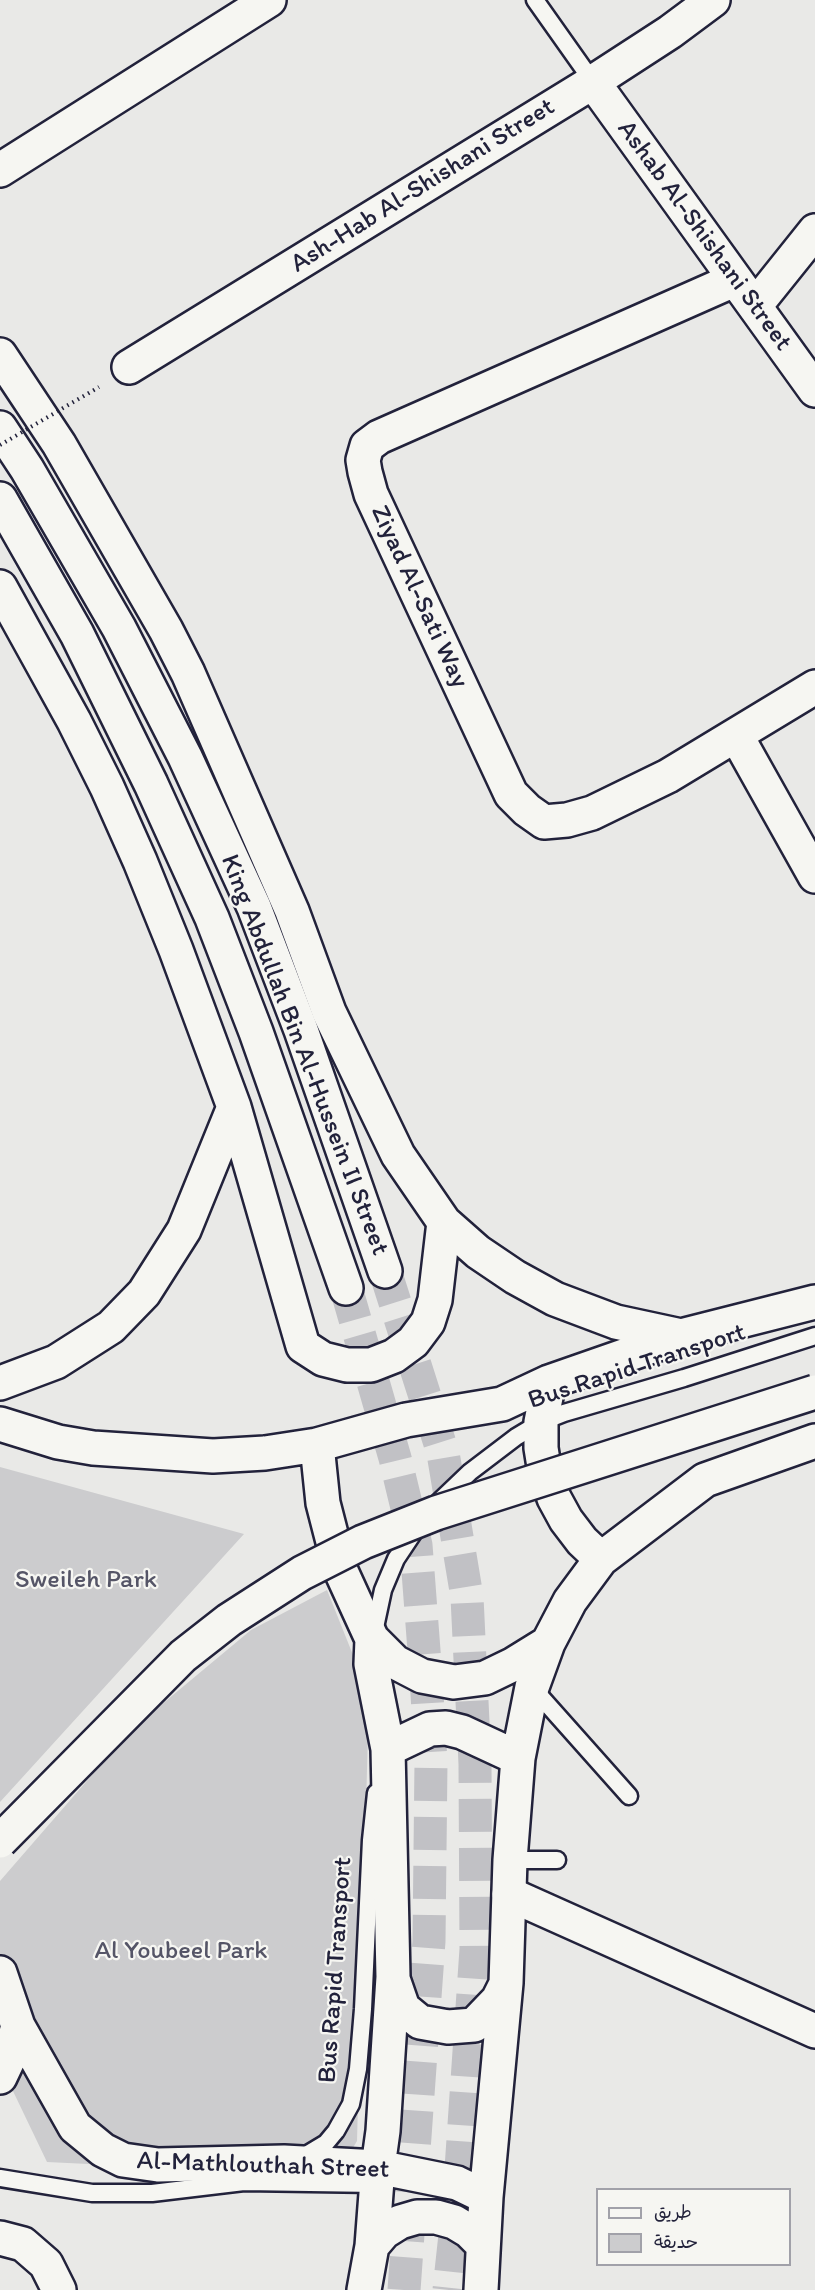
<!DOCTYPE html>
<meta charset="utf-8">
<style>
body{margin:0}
#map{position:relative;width:815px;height:2290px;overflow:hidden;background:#e9e9e7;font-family:Itim,"Playpen Sans Arabic",sans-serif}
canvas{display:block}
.legend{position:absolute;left:596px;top:2188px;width:195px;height:78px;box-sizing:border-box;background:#f6f6f2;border:2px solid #a1a1a9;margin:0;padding:8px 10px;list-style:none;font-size:18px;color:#22223b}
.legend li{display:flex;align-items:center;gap:12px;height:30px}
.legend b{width:30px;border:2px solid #a1a1a9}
</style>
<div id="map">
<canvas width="815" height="2290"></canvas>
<ul class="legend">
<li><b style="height:8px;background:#f6f6f2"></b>طريق</li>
<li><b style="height:16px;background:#ccccce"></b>حديقة</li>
</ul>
</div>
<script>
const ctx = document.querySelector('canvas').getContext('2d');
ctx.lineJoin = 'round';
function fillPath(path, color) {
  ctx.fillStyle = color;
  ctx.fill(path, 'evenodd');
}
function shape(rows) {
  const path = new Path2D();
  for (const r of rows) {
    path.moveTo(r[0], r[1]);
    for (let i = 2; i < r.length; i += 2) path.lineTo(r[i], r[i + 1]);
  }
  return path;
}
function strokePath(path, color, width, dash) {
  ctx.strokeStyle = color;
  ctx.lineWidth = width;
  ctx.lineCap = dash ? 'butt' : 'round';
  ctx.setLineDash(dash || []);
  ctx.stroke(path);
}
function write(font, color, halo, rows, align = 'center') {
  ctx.font = font + ' Itim,sans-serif';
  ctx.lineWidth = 4.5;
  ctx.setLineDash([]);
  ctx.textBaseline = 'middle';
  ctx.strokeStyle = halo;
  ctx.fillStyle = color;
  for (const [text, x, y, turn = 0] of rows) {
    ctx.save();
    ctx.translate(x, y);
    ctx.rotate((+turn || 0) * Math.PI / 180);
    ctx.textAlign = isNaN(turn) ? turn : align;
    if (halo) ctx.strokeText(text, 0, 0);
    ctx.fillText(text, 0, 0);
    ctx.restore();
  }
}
const green = shape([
 [0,1467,244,1534,0,1802],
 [327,1590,369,1695,357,2141,336,2176,47,2162,0,2064,0,1881,131,1730,251,1630]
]);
const trunkTunnel = shape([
 [385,1271,443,1453,467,1597,475,1764,476,1949,459,2198,449,2290],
 [346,1288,395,1458,416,1545,426,1677,431,1762,429,1941,404,2290]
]);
const service = shape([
 [535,0,593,82],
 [374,1632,383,1590,396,1559,426,1514,470,1472,516,1437,541,1422,564,1413,684,1378,815,1336],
 [532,1687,629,1796],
 [510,1860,557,1860],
 [301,2158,326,2143,336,2131,351,2104,358,2069,363,2009,371,1840,376,1793],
 [0,2178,92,2193,152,2193,244,2182,376,2184]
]);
const minor = shape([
 [593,82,815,390],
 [0,170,269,0],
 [734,280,379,437,367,446,363,460,365,472,371,494,511,794,527,810,544,822,567,820,592,813,668,776,815,687],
 [755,306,815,231],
 [129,367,593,82,670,32,713,0],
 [736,735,815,876],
 [509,1894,815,2031],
 [0,2238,23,2244,46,2264,59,2290]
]);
const primary = shape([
 [0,355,59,444,166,630,188,673,292,911,329,1012,398,1155,444,1222,478,1252,515,1277,555,1299,616,1322,681,1336],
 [0,587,74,721,107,787,140,861,176,950,234,1107,303,1346,323,1359,347,1365,371,1365,394,1356,413,1342,428,1322,435,1300,444,1222],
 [549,1382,541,1422,541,1448,545,1473,554,1498,566,1520,582,1541,601,1559],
 [0,1383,56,1362,111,1327,144,1293,184,1230,234,1107],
 [0,1424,58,1442,93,1448,213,1456,265,1453,317,1445],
 [548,1643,514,1664,485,1678,454,1682,422,1676,395,1662,372,1639,340,1569,323,1503,317,1445,406,1420,502,1404,549,1382,681,1336,815,1302],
 [388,1749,430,1729,446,1728,462,1732,518,1758],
 [0,1973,18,2026,75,2127,103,2150,123,2160,158,2165,284,2162,378,2167,457,2183,486,2197],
 [393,1979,403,2008,420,2022,448,2027,474,2025,498,2000,505,1986],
 [0,2077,9,2058,18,2026],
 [372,2246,384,2232,400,2222,417,2217,436,2217,454,2222,469,2231,482,2244],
 [364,2290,372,2246,378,2167,383,2131,393,1977,388,1749,371,1664,372,1639],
 [481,2290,486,2197,506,1983,510,1860,518,1758,532,1687,548,1643,570,1601,601,1559,705,1480,815,1441]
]);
const trunk = shape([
 [0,428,27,469,119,628,185,757,254,907,301,1030,385,1271],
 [0,499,77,634,151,784,212,918,256,1032,346,1288]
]);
const pathBridge = shape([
 [0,445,99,387]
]);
const primaryBridge = shape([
 [0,1841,183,1656,229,1620,302,1573,363,1542,436,1513,815,1392]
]);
const streetNames = [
 ["Ash-Hab Al-Shishani Street",423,186,-32],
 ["Ashab Al-Shishani Street",704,236,54],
 ["Ziyad Al-Sati Way",419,597,65],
 ["King Abdullah Bin Al-Hussein II Street",304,1055,69],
 ["Bus Rapid Transport",637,1367,-18],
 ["Bus Rapid Transport",336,1970,-86],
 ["Al-Mathlouthah Street",263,2166,2]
];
const parkNames = [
 ["Sweileh Park",86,1580],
 ["Al Youbeel Park",181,1951]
];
fillPath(green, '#ccccce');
strokePath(trunkTunnel, '#c1c1c5', 33, [33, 16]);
strokePath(service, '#22223b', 21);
strokePath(minor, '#22223b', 38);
strokePath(primary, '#22223b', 38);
strokePath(trunk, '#22223b', 38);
strokePath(service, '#f6f6f2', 16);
strokePath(minor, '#f6f6f2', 33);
strokePath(primary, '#f6f6f2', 33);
strokePath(trunk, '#f6f6f2', 33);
strokePath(primaryBridge, '#22223b', 38, []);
strokePath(pathBridge, '#22223b', 4, [1.5, 4.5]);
strokePath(primaryBridge, '#f6f6f2', 33);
write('26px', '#22223b', '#f6f6f2', streetNames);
write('26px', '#555567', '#f6f6f2', parkNames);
</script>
